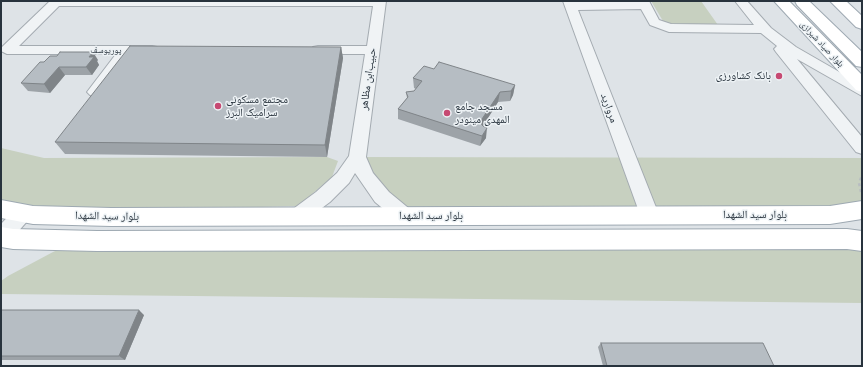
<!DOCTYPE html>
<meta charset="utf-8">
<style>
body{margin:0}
#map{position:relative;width:863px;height:367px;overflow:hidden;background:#dee3e7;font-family:Raleway,sans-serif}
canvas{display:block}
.frame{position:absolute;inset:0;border:2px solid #28333d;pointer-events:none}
</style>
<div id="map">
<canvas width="863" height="367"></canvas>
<div class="frame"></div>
</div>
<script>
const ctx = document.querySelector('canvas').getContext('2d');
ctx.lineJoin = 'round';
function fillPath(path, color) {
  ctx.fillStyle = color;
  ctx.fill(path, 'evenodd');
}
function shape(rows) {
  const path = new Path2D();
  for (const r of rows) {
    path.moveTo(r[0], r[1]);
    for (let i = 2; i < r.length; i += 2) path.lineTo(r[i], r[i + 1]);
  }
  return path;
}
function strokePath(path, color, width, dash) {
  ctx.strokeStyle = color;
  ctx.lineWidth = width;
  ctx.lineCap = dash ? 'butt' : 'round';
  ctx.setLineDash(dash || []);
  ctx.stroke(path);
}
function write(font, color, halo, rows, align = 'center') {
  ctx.font = font + ' Raleway,"Noto Naskh Arabic",sans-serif';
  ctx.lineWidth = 3;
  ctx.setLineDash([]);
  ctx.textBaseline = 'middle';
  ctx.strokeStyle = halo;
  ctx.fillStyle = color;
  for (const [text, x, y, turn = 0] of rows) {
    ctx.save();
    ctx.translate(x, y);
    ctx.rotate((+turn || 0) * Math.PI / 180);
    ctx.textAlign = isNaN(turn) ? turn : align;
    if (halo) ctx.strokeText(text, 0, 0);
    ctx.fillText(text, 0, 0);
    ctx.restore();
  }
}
const green = shape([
 [651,1,701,1,718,25,674,25,667,24,663,21],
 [1,148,44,158,327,157,338,161,332,177,298,206,118,211,42,209,1,202],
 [357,157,862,158,862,210,405,216],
 [77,241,862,241,862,303,1,294,1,281,8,276,53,252]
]);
const path = shape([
 [861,192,859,183,862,175]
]);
const minor = shape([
 [50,1,386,1,366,157,373,173,389,192,412,211,415,216,412,221,405,224,398,221,375,202,355,173,349,183,330,202,303,222,296,225,289,222,286,217,289,212,316,192,337,173,349,156,365,54,318,54,313,53,311,50,313,47,318,46,367,46,373,6,59,6,19,46,152,46,157,47,159,50,157,53,152,54,130,54,100,95,95,97,90,95,87,92,116,54,7,54,1,51,2,47,50,1],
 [563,1,649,1,659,20,671,24,754,25,735,1,747,1,771,28,796,47,862,85,862,96,797,59,862,137,862,154,856,152,776,52,774,49,777,46,761,33,669,32,650,25,641,9,578,10,659,215,656,220,649,223,642,220,563,1],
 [23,205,30,208,32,213,30,218,8,243,1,245,1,224,16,208,23,205]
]);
const major = shape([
 [774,1,789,1,862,75,862,92,856,90,774,1],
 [795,1,809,1,862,52,862,67,856,66,797,5,795,1],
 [830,1,846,1,862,16,862,29,856,27,830,1],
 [1,200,33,206,111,208,830,206,862,201,862,219,830,224,111,226,33,224,1,218,1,200],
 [1,227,13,229,97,231,847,229,862,231,862,251,847,249,97,251,13,249,1,247,1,227]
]);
const wall = shape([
 [341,47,343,58,327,157,65,154,55,142],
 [98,60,97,61,99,65,92,75,65,75,50,93,28,91,21,83,44,62],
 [434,69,515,85,513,95,510,101,498,102,483,126,486,138,480,146,398,119,398,109,407,98,406,92,414,91,416,89,414,88,413,78],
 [1,310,144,315,125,360,1,360],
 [601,343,774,366,603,366,598,347]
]);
const shadedWall = shape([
 [341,47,343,58,327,157,325,145],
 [93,52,98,60,97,61,99,65,92,75,86,67,89,57],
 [59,67,65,75,50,93,44,84],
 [515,85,513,95,510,101,511,91],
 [500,92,498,102,479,132,480,122],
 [487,128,486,138,480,146,482,136],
 [139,310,144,315,125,360,119,356]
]);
const building = shape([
 [130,46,341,47,325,145,55,142,130,46],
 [60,52,93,52,89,57,94,57,86,67,59,67,44,84,21,83,40,62,44,62,50,56,57,56,60,52],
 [439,62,515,85,511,91,500,92,480,122,483,126,487,128,482,136,398,109,408,97,406,92,414,91,422,81,413,78,424,66,434,69,439,62],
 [1,310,139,310,119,356,1,356,1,310],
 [601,343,763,343,774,366,607,366,601,343]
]);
const markers = [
 [779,76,4,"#c64972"],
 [218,106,4,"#c64972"],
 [447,113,4,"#c64972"]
];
const farStreetnames = [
 ["بلوار صیاد شیرازی",822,44,47],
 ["پوریوسف",106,50]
];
const poiNames = [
 ["بانک کشاورزی",771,76,"right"],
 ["مجتمع مسکونی",226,100],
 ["سرامیک البرز",226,113],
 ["مسجد جامع",455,107],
 ["المهدی مینودر",455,120]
];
const streetNames = [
 ["حبیب‌ابن مظاهر",368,79,-82],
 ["مروارید",609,108,70],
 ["بلوار سید الشهدا",755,215],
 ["بلوار سید الشهدا",107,216,1],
 ["بلوار سید الشهدا",431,216]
];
fillPath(green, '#c7d0c0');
strokePath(minor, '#a4abb1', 2);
strokePath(major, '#9ea9b2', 2);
strokePath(path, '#b8bdc1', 2.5, [3, 3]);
fillPath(minor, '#f0f3f5');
fillPath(major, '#fff');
fillPath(wall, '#9da3a8');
fillPath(shadedWall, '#7f8488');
fillPath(building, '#b6bdc3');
strokePath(building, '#7f8488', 1);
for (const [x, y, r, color] of markers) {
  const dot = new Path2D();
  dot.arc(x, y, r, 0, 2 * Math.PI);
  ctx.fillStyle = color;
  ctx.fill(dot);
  strokePath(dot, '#edf2f5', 1.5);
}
write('9px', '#28333d', '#edf2f5', farStreetnames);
write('11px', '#28333d', '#edf2f5', poiNames, 'left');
write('11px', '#28333d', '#edf2f5', streetNames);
</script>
